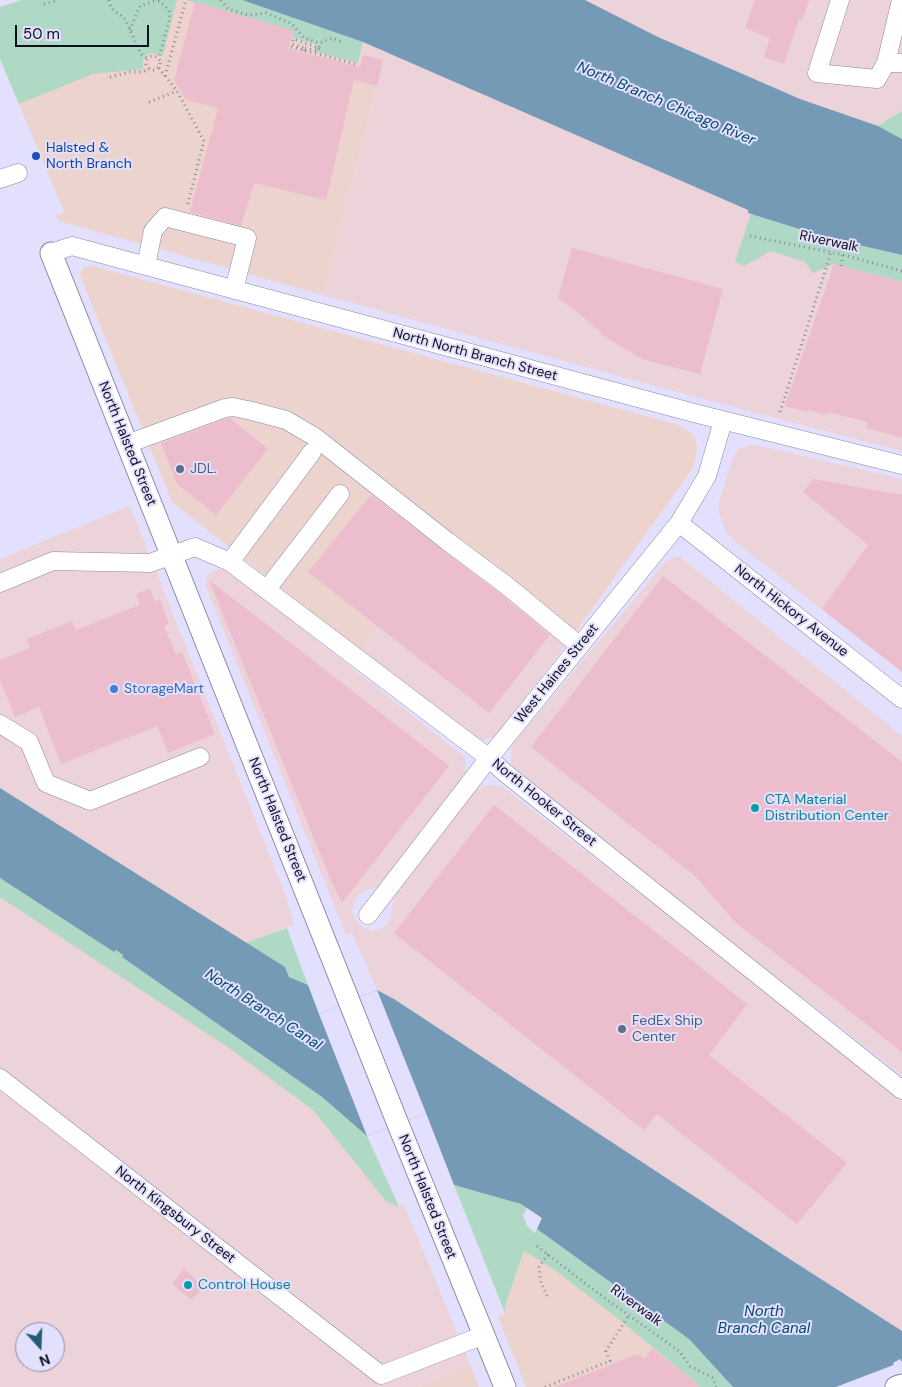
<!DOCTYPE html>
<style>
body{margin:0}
#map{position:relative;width:902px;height:1387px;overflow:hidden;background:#e3e0fd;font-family:"DM Sans",sans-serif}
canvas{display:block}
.north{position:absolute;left:15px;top:1322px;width:50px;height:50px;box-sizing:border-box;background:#e3e0fd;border:1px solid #8f8ca2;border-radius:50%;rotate:160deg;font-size:14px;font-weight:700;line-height:20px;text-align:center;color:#100e1a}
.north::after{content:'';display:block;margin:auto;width:18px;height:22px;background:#225d76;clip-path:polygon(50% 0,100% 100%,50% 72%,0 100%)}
.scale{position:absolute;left:15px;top:25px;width:134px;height:22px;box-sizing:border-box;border:2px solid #100e1a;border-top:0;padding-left:6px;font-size:15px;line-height:18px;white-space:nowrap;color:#100e1a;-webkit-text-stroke:4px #e3e0fd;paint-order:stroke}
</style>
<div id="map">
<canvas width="902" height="1387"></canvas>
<div class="north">N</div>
<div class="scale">50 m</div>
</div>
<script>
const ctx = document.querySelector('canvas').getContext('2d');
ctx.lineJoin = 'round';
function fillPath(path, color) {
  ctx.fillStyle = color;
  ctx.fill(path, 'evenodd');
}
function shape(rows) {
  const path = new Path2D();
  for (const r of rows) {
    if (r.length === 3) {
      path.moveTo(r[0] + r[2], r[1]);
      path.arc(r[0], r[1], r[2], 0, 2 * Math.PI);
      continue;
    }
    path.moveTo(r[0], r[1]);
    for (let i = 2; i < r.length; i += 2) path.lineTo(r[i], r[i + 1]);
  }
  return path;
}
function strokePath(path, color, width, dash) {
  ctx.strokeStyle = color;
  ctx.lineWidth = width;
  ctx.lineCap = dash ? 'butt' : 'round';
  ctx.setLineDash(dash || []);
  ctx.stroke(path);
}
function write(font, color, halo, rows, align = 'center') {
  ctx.font = font + ' "DM Sans",sans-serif';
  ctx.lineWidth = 4;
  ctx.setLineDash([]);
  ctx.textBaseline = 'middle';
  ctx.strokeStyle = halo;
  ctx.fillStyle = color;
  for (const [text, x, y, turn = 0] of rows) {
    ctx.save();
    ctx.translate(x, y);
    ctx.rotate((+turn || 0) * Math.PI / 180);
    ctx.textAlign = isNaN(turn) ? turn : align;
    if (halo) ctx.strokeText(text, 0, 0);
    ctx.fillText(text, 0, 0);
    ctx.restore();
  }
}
const commercial = shape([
 [22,0,242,0,363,42,354,80,377,86,323,295,59,221,56,216,64,212,0,59,0,7],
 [89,265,679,425,691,433,696,440,697,448,695,461,691,471,571,638,442,546,360,651,172,502,81,278,80,273,82,269],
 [537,1229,733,1387,526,1387,498,1317,505,1313,506,1303,524,1251],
 [471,1367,479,1387,418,1387,464,1369]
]);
const industrial = shape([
 [585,0,902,0,902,139,878,126,800,99,658,37],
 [363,42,749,210,748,213,828,238,902,255,902,451,699,398,323,295,377,86,354,80],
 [751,444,902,479,902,672,734,541,726,532,719,513,719,502,734,455,739,449],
 [130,506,285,894,294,925,245,943,0,788,0,559],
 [447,541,571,638,495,736,483,740,474,739,360,651],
 [679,556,902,736,902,1075,519,776,511,763,511,749,513,744,667,560],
 [218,569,229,571,462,755,465,760,466,768,464,777,378,888,368,889,357,896,353,904,352,913,356,921,364,928,372,931,380,929,387,925,391,917,393,898,476,790,482,787,494,785,504,788,902,1097,902,1331,785,1256,394,999,377,990,352,933,346,935,206,587,207,577,209,574],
 [0,878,114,952,116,950,123,955,122,957,238,1039,367,1136,399,1206,404,1204,471,1367,418,1387,0,1387],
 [25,1332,55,1332,55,1362,25,1362]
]);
const green = shape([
 [22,0,177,0,163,55,151,53,146,55,143,60,143,69,93,74,19,104,0,59,0,7],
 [186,0,242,0,363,42,358,63,315,52,317,45,292,37,294,31],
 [902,111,902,139,878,126],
 [751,214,828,238,902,255,902,282,834,264,813,273,805,262,771,251,744,266,735,262],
 [0,878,114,952,116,950,123,955,122,957,322,1097,367,1136,399,1207,386,1201,313,1110,229,1048,0,897],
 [287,928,308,985,289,977,285,967,245,943],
 [454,1185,521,1204,527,1208,523,1215,527,1226,535,1233,537,1229,689,1339,733,1387,698,1387,696,1383,622,1322,555,1270,524,1251,506,1303,505,1313]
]);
const water = shape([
 [242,0,585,0,658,37,800,99,878,126,902,139,902,255,828,238,748,213,748,210,363,42],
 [0,788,285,967,289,977,308,985,319,1014,377,990,394,999,785,1256,902,1331,902,1362,900,1359,893,1363,902,1387,733,1387,689,1339,537,1229,542,1218,521,1204,454,1185,426,1113,367,1136,322,1097,122,957,123,955,116,950,114,952,0,878]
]);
const pier = shape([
 [377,990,426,1113,367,1136,319,1014],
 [896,1364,902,1378,902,1387,836,1387]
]);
const building = shape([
 [755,0,809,0,802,20,799,19,784,64,764,57,770,38,745,28],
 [195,2,294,31,288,49,360,67,363,55,383,60,377,86,354,80,326,200,254,183,241,226,190,212,218,108,186,100,174,80],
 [572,248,723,289,700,374,642,359,607,338,576,311,558,298],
 [834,264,902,282,902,438,867,428,868,422,829,412,828,415,808,410,807,412,785,406],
 [228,418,230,418,268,449,216,515,177,484,161,443],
 [813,479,902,495,902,672,822,609,868,545,803,492],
 [371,495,499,593,550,635,489,713,308,572],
 [663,576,902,762,902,1052,736,923,695,876,531,747],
 [209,580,449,766,342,903,332,883],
 [150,589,155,601,160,599,169,624,164,626,176,655,182,652,215,734,168,753,157,726,61,764,39,707,15,717,0,680,0,660,30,648,27,639,72,621,76,630,140,605,136,594],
 [494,805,747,1004,709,1055,847,1163,797,1224,657,1114,644,1130,394,933],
 [184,1269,204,1286,192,1300,172,1284],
 [653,1349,701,1387,555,1387,638,1354,644,1359]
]);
const path = shape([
 [109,0,111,8,125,19,141,54,147,58],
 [221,0,228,9,248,15,266,13,291,23,304,38,320,43,332,38,344,43],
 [44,4,58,0],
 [130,30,140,6,154,1,159,1,164,5,169,11,170,17,159,58],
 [291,47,355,64],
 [305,48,318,51,319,48],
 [304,51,305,48,292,44,293,39,319,48,320,43],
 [153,63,7],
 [159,68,177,91,204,141,187,207],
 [165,76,186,0],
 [110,77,130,72,143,72,149,69],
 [149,102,177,91],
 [750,236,840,254,902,271],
 [841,266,843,255],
 [780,412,831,253],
 [537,1246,595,1291,679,1351,690,1366,713,1378,716,1387],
 [547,1296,541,1283,539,1267,548,1254],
 [545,1387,610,1361,606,1351,629,1315]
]);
const minor = shape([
 [840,0,817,73,877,79,886,63],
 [901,0,886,63,902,63],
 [0,179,18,173],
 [51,253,72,246,694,413,902,465],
 [146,266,153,231,165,217,247,238,234,290],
 [127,444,225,408,233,407,252,411,286,420,315,437,447,541,506,585,580,646],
 [679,523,902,699],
 [230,562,312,452],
 [0,583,53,561,150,563,195,547,230,562,489,758,504,772,902,1090],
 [267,589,340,494],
 [0,724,29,742,46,783,90,801,200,757],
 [368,915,489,758,679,523,707,476,723,421],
 [0,1078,381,1375,484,1335]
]);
const major = shape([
 [51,253,398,1124,505,1387],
 [896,1387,902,1385]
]);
const markers = [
 [36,156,5,"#1a4fb4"],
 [180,469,5,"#5c6f8a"],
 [114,689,5,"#3f7fe0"],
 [755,808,5,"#0f9aa8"],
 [622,1029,5,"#5c6f8a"],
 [188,1285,5,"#0f9aa8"]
];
const transitNames = [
 ["Halsted &",46,148],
 ["North Branch",46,164]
];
const streetNames = [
 ["Riverwalk",829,242,12],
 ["North North Branch Street",475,355,15],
 ["North Halsted Street",127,444,68],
 ["North Hickory Avenue",791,611,38],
 ["West Haines Street",557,674,-51],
 ["North Hooker Street",544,803,39],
 ["North Halsted Street",277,820,68],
 ["North Halsted Street",427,1197,68],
 ["North Kingsbury Street",175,1215,38],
 ["Riverwalk",636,1306,36]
];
const serviceNames = [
 ["JDL.",190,469],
 ["FedEx Ship",632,1021],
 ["Center",632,1037]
];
const shopNames = [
 ["StorageMart",124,689]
];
const cultureNames = [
 ["CTA Material",765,800],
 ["Distribution Center",765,816],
 ["Control House",198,1285]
];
const waterNames = [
 ["North Branch Chicago River",666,104,23],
 ["North Branch Canal",263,1010,33],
 ["North",764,1312],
 ["Branch Canal",764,1329]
];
fillPath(commercial, '#edd3cd');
fillPath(industrial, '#ecd2d9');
fillPath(green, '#afd9c5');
fillPath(water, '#759ab6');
fillPath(pier, '#e3e0fd');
fillPath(building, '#ecbdcd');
strokePath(minor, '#8b87a7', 19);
strokePath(major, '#8b87a7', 23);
strokePath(path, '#88869b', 3, [1, 4]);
strokePath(minor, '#fff', 18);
strokePath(major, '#fff', 21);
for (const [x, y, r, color] of markers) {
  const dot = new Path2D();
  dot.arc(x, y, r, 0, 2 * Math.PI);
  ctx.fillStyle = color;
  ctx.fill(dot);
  strokePath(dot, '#e3e0fd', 2);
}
write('14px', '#164399', '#e3e0fd', transitNames, 'left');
write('14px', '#100e1a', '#e3e0fd', streetNames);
write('14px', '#4e5e75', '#e3e0fd', serviceNames, 'left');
write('14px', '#366cbe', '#e3e0fd', shopNames, 'left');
write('14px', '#0d838f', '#e3e0fd', cultureNames, 'left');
write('italic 15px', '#00476c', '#e3e0fd', waterNames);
</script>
